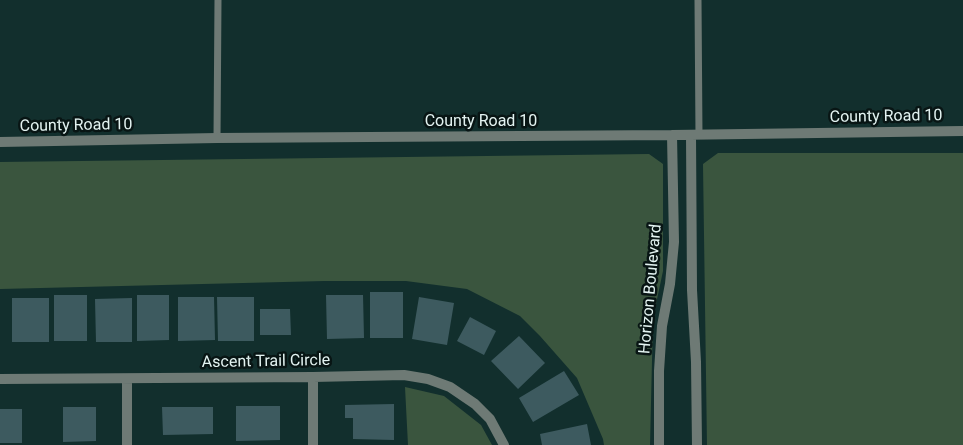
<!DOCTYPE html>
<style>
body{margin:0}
canvas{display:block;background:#122f2d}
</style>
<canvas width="963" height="445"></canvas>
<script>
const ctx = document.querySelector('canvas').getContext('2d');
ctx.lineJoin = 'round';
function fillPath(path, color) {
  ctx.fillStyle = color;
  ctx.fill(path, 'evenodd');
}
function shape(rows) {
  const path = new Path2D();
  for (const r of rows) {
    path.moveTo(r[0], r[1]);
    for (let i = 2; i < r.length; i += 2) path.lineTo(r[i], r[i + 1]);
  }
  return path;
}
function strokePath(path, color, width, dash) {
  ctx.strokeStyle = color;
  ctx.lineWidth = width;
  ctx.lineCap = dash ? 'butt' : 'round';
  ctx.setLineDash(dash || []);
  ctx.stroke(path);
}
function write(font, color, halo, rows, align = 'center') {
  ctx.font = font + ' Roboto,sans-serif';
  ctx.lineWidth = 5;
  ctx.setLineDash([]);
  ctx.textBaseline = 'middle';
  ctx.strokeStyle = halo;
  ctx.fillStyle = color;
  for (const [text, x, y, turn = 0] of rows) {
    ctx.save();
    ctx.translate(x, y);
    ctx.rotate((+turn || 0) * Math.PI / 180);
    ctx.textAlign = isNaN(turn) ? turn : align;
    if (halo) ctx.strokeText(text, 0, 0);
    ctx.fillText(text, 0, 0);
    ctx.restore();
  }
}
const green = shape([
 [718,153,963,153,963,445,707,445,703,164],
 [649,154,663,164,663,271,653,318,650,445,604,445,603,439,577,378,540,336,520,316,467,289,406,281,324,281,0,289,0,162],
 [405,387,444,396,481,425,492,445,408,445]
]);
const building = shape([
 [370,292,403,292,403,338,370,338],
 [54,295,87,295,87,341,54,341],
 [137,295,169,295,169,340,137,341],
 [326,295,363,295,364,338,327,339],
 [178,297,214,297,215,340,178,341],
 [217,297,254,297,254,341,218,341],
 [419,297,454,303,447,345,412,339],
 [12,298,49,298,49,342,12,342],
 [132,298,132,342,96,342,95,299],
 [260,309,290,309,291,335,260,335],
 [470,317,496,331,484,355,457,341],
 [519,336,545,363,518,389,491,361],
 [564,371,579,395,533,422,519,398],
 [394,404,394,440,353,439,353,418,345,418,345,405],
 [236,406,280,406,280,440,236,441],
 [63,407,96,407,96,441,63,442],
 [162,407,213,407,213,434,163,435],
 [0,409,22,409,22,443,0,443],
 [587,424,591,445,542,445,540,434]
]);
const service = shape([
 [698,0,699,135],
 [217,138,218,0]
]);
const minor = shape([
 [313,377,313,445],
 [0,379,313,377,404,375,428,379,450,387,475,404,490,419,504,445],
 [127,379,127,445]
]);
const tertiary = shape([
 [691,135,692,290,696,362,697,445],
 [0,142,217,138,672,135,963,131],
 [659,445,659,371,662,326,670,284,674,242,672,135]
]);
const streetNames = [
 ["County Road 10",886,117,-1],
 ["County Road 10",481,122],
 ["County Road 10",76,126,-1],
 ["Horizon Boulevard",651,289,-85],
 ["Ascent Trail Circle",266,362,-1]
];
fillPath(green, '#3a553e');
fillPath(building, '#3d5a5f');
strokePath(service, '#6e7a75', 7);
strokePath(minor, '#6e7a75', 10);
strokePath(tertiary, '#6e7a75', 10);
write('16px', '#e3f3f1', '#081514', streetNames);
</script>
